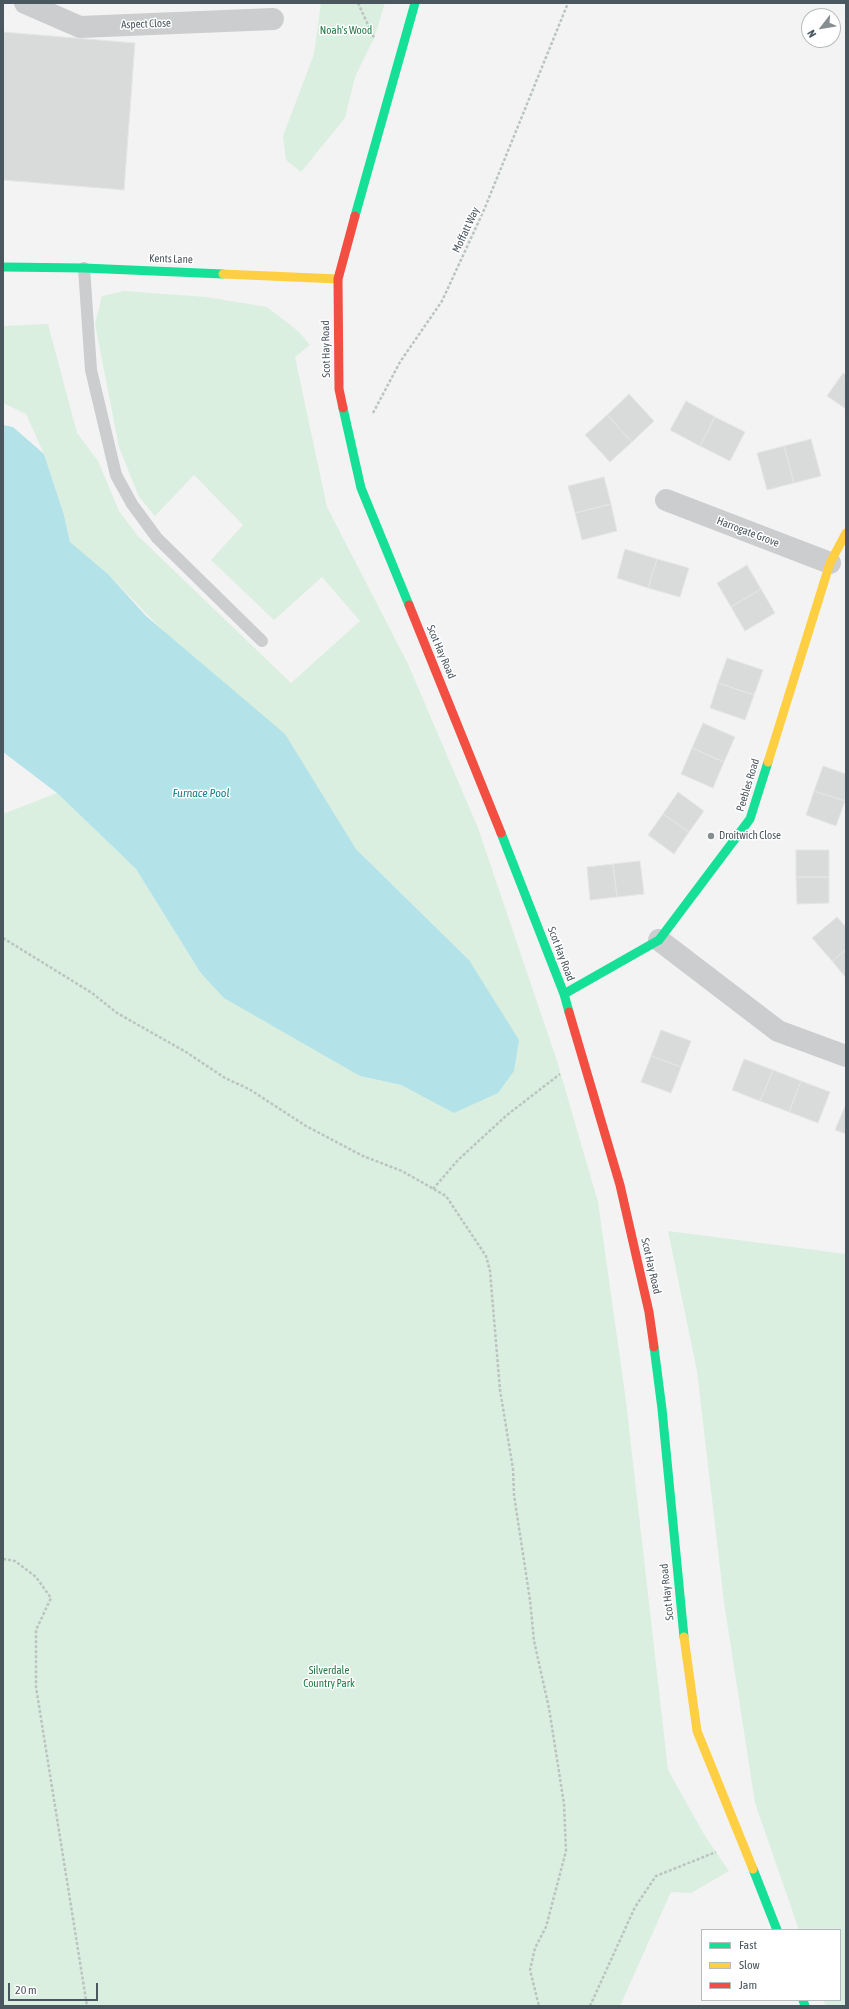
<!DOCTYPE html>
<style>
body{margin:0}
#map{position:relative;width:849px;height:2009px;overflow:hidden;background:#f3f3f3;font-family:"Asap Condensed",sans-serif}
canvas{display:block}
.frame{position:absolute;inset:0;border:4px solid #4b575e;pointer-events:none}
.legend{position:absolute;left:701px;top:1929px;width:140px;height:72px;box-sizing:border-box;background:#fff;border:1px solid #b7bcbf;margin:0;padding:5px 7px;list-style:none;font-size:12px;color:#4b575e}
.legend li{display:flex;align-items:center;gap:8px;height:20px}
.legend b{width:20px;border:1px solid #b7bcbf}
.north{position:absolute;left:801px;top:8px;width:40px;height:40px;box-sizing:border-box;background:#fff;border:1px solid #b7bcbf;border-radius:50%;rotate:239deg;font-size:11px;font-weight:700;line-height:16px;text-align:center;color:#4b575e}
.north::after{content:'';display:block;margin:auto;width:14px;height:18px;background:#868e92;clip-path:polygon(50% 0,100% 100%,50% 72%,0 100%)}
.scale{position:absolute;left:8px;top:1983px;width:90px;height:18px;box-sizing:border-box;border:2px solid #4b575e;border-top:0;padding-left:5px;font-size:12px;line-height:14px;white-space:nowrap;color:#4b575e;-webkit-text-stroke:3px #fff;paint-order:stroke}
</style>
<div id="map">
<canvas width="849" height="2009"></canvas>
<div class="frame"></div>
<ul class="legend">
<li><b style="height:5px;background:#16e098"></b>Fast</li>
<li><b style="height:5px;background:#ffcf43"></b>Slow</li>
<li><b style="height:5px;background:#f24e42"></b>Jam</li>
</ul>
<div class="north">N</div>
<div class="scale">20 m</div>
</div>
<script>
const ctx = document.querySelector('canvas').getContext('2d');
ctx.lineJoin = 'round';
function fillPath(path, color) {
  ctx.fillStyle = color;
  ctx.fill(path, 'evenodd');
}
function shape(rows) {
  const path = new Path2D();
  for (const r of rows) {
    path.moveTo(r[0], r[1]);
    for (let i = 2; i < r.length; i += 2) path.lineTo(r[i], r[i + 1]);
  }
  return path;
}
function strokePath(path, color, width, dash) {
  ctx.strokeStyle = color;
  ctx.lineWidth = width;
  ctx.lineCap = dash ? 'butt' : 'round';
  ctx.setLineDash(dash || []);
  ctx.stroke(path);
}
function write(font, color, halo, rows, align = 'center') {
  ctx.font = font + ' "Asap Condensed",sans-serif';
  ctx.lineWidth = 3;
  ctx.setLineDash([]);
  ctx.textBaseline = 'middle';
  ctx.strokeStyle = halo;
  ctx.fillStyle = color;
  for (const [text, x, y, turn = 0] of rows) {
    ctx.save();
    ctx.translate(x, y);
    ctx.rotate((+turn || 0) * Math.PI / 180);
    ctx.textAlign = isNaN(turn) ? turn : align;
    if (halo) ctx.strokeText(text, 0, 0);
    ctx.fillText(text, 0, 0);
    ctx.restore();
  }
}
const green = shape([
 [321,3,385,3,374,38,355,77,345,118,301,172,286,160,283,136,314,54],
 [124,291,206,297,267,307,298,331,310,345,295,357,327,507,408,664,478,828,557,1061,598,1202,626,1401,668,1770,705,1836,729,1871,691,1893,671,1892,620,2006,3,2006,3,814,57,793,136,869,200,972,360,1076,401,1085,455,1113,469,960,356,849,322,795,108,574,70,542,64,515,44,454,26,414,3,403,3,326,48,324,77,433,98,461,119,511,138,536,291,683,360,621,322,577,274,620,211,560,243,525,194,475,155,516,139,497,119,447,95,324,102,296],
 [668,1231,846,1254,846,2006,826,2006,823,2000,840,2000,840,1930,799,1930,755,1803,724,1602,697,1371]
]);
const water = shape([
 [3,425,13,427,44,454,64,515,70,542,108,574,146,616,285,734,356,849,469,960,519,1040,514,1071,498,1093,454,1113,401,1085,360,1076,224,998,200,972,136,869,57,793,3,752]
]);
const building = shape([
 [3,32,135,43,124,190,3,180,3,32],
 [843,373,846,375,846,409,827,396,843,373],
 [629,394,654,421,632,442,607,415,629,394],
 [686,401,715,417,700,446,670,430,686,401],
 [607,415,632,442,610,462,585,435,607,415],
 [715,417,745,432,730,461,700,446,715,417],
 [811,439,821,476,794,483,784,446,811,439],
 [784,446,794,483,767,490,757,453,784,446],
 [604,477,611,504,575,513,568,486,604,477],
 [611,504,617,531,582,540,575,513,611,504],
 [625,549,657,559,648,588,617,578,625,549],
 [657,559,689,568,680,597,648,588,657,559],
 [747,565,761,589,731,607,717,583,747,565],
 [761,589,775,613,745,631,731,607,761,589],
 [727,658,763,670,754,695,718,683,727,658],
 [718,683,754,695,745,720,710,708,718,683],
 [703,723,735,737,724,762,692,748,703,723],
 [692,748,724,762,713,788,681,774,692,748],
 [823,766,846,774,845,801,814,791,823,766],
 [814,791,845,801,836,826,806,815,814,791],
 [678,792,704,811,689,832,663,814,678,792],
 [663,814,689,832,674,854,648,835,663,814],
 [796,850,829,850,829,877,796,877,796,850],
 [640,861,644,894,617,897,613,864,640,861],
 [613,864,617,897,590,900,587,867,613,864],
 [796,877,829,877,829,903,797,904,796,877],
 [837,917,846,927,846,950,832,961,812,938,837,917],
 [846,950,846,978,832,961,846,950],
 [661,1030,691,1041,681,1067,651,1056,661,1030],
 [651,1056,681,1067,671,1093,641,1082,651,1056],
 [744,1059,773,1070,760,1101,732,1090,744,1059],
 [773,1070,801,1081,789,1112,760,1101,773,1070],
 [801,1081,830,1092,818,1123,789,1112,801,1081],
 [846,1104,846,1134,835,1130,846,1104]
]);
const path = shape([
 [358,3,374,38],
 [373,413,400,362,442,301,484,210,568,3],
 [3,938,92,993,117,1013,186,1052,225,1078,249,1089,306,1126,363,1156,402,1171,446,1196,486,1256,490,1271,500,1390,513,1469,514,1495,530,1600,534,1641,549,1708,564,1804,566,1851,546,1927,535,1948,530,1970,539,2006],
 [433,1189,458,1160,507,1115,560,1074],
 [3,1559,15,1561,36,1577,51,1598,36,1630,36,1687,87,2006],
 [590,2006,635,1907,656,1876,716,1852]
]);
const lane = shape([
 [84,268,91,370,116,475,132,504,157,538,262,641]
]);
const street = shape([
 [25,3,80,27,273,19],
 [666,500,830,563],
 [659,940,778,1031,846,1056]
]);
const fast = shape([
 [355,216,415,3],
 [3,267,84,268,223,274],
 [343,408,361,488,409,605],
 [501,833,564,994,569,1012],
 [564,994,659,940,750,819,768,762],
 [654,1347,662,1409,684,1637],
 [753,1869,777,1930],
 [803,2000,805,2006]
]);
const slow = shape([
 [223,274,338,279],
 [768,762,830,563,846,533],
 [684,1637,697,1731,753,1869]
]);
const jam = shape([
 [343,408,339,389,338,279,355,216],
 [409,605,501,833],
 [569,1012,620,1185,649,1312,654,1347]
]);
const markers = [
 [711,836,4,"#868e92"]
];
const streetNames = [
 ["Aspect Close",146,24,-2],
 ["Moffatt Way",466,230,-65],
 ["Kents Lane",171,259,2],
 ["Scot Hay Road",326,349,-91],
 ["Harrogate Grove",748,532,21],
 ["Scot Hay Road",441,652,67],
 ["Peebles Road",748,785,-73],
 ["Scot Hay Road",561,954,69],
 ["Scot Hay Road",651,1266,77],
 ["Scot Hay Road",667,1592,-96]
];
const parkNames = [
 ["Noah's Wood",346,31],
 ["Silverdale",329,1671],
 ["Country Park",329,1684]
];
const poiNames = [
 ["Droitwich Close",719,836]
];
const waterNames = [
 ["Furnace Pool",201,793]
];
fillPath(green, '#daefe0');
fillPath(water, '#b3e3e9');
fillPath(building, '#d9dbdb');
strokePath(building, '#e5e5e5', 1);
strokePath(path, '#bbc4c1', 2.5, [3, 2]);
strokePath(lane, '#cbcdce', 12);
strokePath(street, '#cbcdce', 22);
strokePath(fast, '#16e098', 9);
strokePath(slow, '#ffcf43', 9);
strokePath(jam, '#f24e42', 9);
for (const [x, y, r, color] of markers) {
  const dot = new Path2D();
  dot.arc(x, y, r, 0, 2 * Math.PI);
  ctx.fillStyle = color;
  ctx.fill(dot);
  strokePath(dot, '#fff', 1.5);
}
write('11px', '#4b575e', '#fff', streetNames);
write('11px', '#217a45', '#fff', parkNames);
write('11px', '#4b575e', '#fff', poiNames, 'left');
write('italic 12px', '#1a808b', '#fff', waterNames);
</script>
